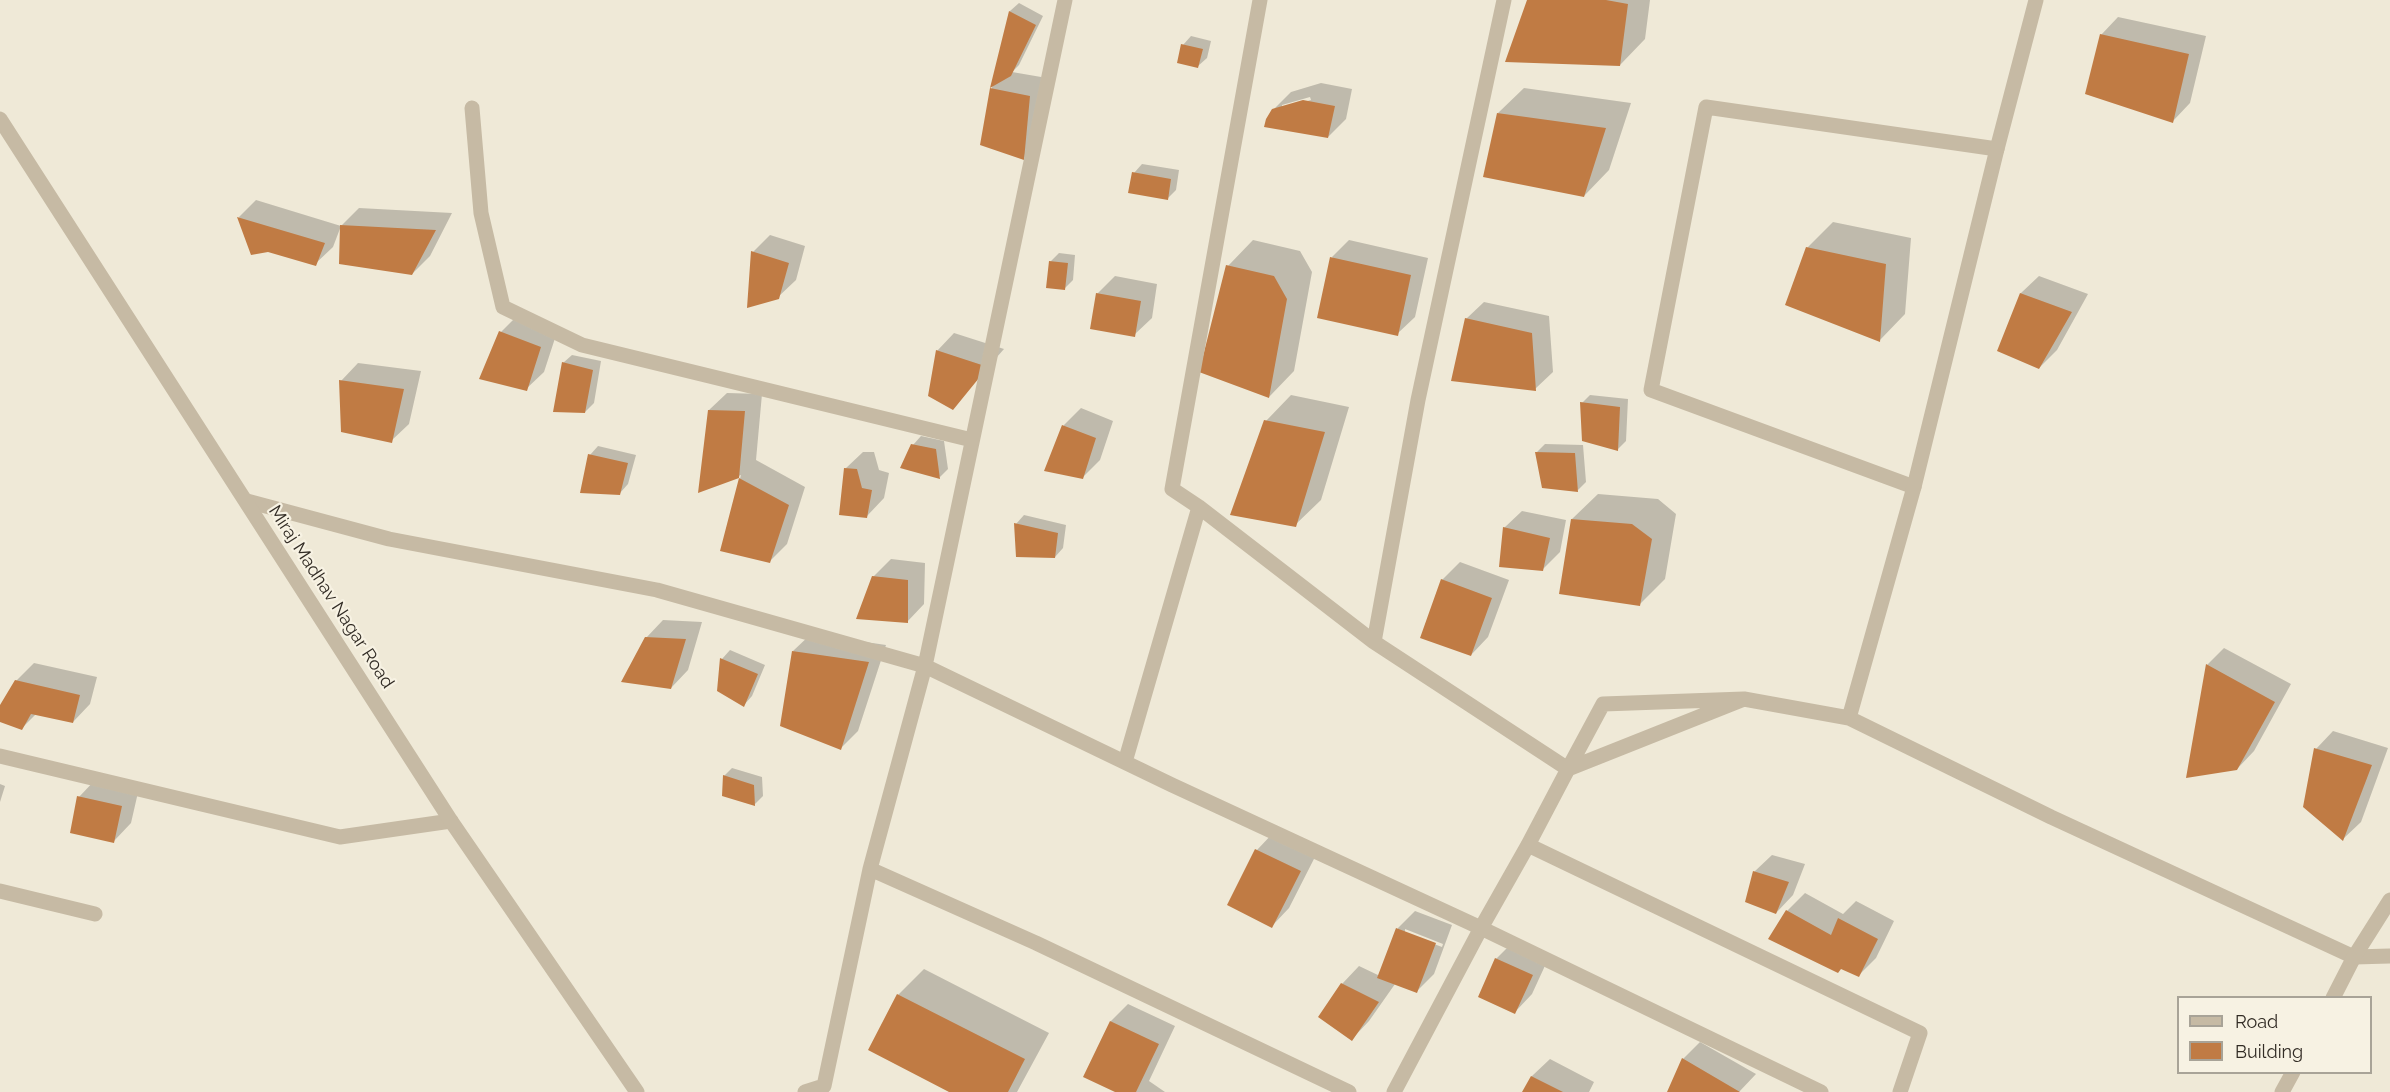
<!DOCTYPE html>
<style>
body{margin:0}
#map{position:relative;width:2390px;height:1092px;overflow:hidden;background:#efe9d7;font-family:Raleway,sans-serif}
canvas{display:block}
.legend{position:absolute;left:2177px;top:996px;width:195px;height:78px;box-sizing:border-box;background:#f7f2e3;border:2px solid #a8a397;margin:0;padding:8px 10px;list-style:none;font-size:18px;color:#322c25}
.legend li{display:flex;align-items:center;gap:12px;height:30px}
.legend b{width:30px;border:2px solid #a8a397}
</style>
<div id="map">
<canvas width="2390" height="1092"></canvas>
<ul class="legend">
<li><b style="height:8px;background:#c6baa4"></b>Road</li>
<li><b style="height:16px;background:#c07b44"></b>Building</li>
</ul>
</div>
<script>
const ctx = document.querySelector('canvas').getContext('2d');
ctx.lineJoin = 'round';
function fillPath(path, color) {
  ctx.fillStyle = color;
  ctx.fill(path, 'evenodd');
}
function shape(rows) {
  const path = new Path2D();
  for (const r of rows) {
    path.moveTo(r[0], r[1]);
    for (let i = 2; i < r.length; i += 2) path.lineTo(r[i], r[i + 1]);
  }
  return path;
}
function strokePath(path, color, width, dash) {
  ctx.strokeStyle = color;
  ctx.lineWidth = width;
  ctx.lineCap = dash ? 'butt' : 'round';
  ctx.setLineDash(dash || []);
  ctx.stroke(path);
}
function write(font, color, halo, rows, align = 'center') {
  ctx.font = font + ' Raleway,sans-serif';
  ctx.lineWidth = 4.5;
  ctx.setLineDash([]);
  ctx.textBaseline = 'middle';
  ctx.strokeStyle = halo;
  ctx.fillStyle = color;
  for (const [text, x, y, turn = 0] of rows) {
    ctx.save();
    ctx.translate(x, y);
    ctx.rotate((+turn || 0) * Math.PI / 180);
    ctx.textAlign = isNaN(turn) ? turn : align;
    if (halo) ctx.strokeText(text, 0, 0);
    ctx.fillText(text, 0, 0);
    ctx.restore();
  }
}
const shadow = shape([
 [1528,0,1650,0,1645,39,1620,65],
 [1019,3,1043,16,1019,65,1012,72,1047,78,1041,141,1024,158,982,144,992,88,1010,11],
 [2118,17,2206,36,2190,103,2173,121,2101,35],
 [1191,36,1211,41,1207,58,1198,66,1183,45],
 [1321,83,1352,89,1346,119,1328,137,1273,110,1291,92],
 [1310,97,1311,100,1282,108,1282,105],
 [1524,88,1631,103,1609,170,1584,196,1498,113],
 [1142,164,1179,170,1176,190,1167,199,1134,173],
 [256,200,341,226,359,208,452,213,430,256,412,274,341,226,333,247,315,264,268,250,252,253,239,217],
 [1833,222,1911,238,1905,314,1880,340,1807,248],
 [770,235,805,246,796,280,778,297,753,252],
 [1253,240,1300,251,1312,272,1294,371,1269,397,1228,266],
 [1349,240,1428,258,1415,317,1397,334,1332,257],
 [1059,253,1075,255,1073,280,1064,289,1050,262],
 [1115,276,1157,284,1152,318,1134,335,1097,294],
 [2039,276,2088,294,2057,350,2039,368,1999,350,2021,293],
 [1484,302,1549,316,1553,372,1535,389,1466,319],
 [518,315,558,329,544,372,526,389,501,332],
 [954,333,1004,349,952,408,937,351],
 [572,355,601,361,594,403,585,412,563,363],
 [358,363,421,371,409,424,391,441,341,381],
 [727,393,762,394,756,460,805,487,787,544,770,561,722,550,741,475,700,491,709,410],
 [1291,395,1349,407,1321,500,1295,525,1266,421],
 [1590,395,1628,399,1626,441,1618,449,1582,403],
 [1081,408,1113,421,1100,460,1082,478,1046,470,1064,425],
 [921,436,944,441,948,469,940,477,913,445],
 [1545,444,1583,445,1586,482,1578,490,1537,452],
 [598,446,636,455,628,484,620,493,590,455],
 [863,452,874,452,879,470,889,473,884,498,867,516,845,469],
 [1598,494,1658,499,1676,514,1665,579,1640,604,1572,519],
 [1522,511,1566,520,1560,552,1542,570,1504,528],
 [1024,515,1066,525,1063,548,1055,557,1016,524],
 [891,559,925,563,924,604,907,622,873,577],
 [1460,562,1509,580,1488,637,1471,655,1442,580],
 [663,620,702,622,688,670,671,688,646,638],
 [811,634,886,645,858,731,841,748,793,651],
 [2224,648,2291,684,2254,751,2237,769,2207,665],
 [730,650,765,665,752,696,744,705,722,659],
 [34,663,97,677,90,704,73,722,36,714,21,729,0,720,0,707,16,681],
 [2333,731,2388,748,2361,822,2343,839,2305,807,2316,749],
 [732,768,762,777,763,796,755,804,724,776],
 [96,779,139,788,131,823,114,841,79,797],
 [0,784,5,786,0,802],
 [1274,832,1317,853,1289,908,1272,926,1257,850],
 [1772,855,1805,864,1793,895,1776,913,1754,872],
 [1805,893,1843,914,1856,901,1894,921,1876,958,1859,975,1771,938,1787,911],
 [1415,911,1452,925,1434,974,1416,992,1395,984,1369,1021,1352,1039,1342,984,1359,966,1380,976,1398,928],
 [1405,929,1443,944,1442,947,1405,933],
 [1514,941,1549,957,1532,994,1515,1012,1496,959],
 [924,969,1049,1033,1017,1092,953,1092,898,995],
 [1128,1004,1175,1026,1149,1081,1165,1092,1119,1092,1085,1076,1111,1021],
 [1700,1042,1756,1074,1739,1092,1668,1092,1683,1059],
 [1550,1059,1594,1082,1589,1092,1524,1092,1532,1076]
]);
const building = shape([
 [1527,0,1606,0,1628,4,1620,66,1505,62],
 [1009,11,1036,25,1011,76,990,88,1030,96,1024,160,980,145,990,88],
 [2100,34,2189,54,2173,123,2085,94],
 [1181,44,1203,49,1198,68,1177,63],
 [1303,100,1335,106,1328,138,1264,127,1266,119,1272,109],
 [1497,113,1606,128,1584,197,1483,177],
 [1132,172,1171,179,1168,200,1128,193],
 [237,217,325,243,316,266,268,252,251,255],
 [340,225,436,230,412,275,339,264],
 [1806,247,1886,264,1880,342,1785,305],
 [751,251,789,263,779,299,747,308],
 [1330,257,1411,275,1398,336,1317,318],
 [1049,261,1068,263,1065,290,1046,288],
 [1226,265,1274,276,1287,299,1269,398,1199,372],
 [1096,293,1141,301,1135,337,1090,329],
 [2020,293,2072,312,2039,369,1997,351],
 [1465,318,1532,333,1536,391,1451,381],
 [499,331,541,347,527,391,479,379],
 [936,350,988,367,953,410,928,396],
 [562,362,593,370,585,413,553,412],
 [339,380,404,389,392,443,341,432],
 [1580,402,1620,407,1618,451,1582,441],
 [708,410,745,411,739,478,698,493],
 [1264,420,1325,432,1296,527,1230,515],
 [1062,425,1096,438,1083,479,1044,471],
 [911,444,936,449,940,479,900,468],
 [1535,452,1575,453,1578,492,1542,488],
 [588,454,628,463,620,495,580,493],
 [844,468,857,469,862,488,872,490,867,518,839,515],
 [739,478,789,505,770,563,720,551],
 [1571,519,1632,524,1652,539,1640,606,1559,594],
 [1014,523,1058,533,1055,558,1016,557],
 [1503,527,1550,538,1543,571,1499,567],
 [872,576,908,580,908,623,856,619],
 [1441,579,1492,598,1471,656,1420,638],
 [645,637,686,639,671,689,621,682],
 [792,651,869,662,841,750,780,726],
 [720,658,758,674,744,707,717,691],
 [2206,664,2275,702,2237,770,2186,778],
 [15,680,80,695,73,723,31,714,22,730,0,722,0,705],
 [2314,748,2372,765,2343,841,2303,807],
 [723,775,754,785,755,806,722,796],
 [77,796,122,806,114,843,70,833],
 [1255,849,1301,871,1272,928,1227,905],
 [1753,871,1789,882,1776,914,1745,902],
 [1786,910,1831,935,1838,918,1878,939,1859,977,1841,969,1838,973,1768,939],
 [1396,928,1436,943,1417,993,1377,978],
 [1495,958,1533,975,1515,1014,1478,997],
 [1341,983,1379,1002,1352,1041,1318,1017],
 [897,994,1025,1059,1008,1092,949,1092,868,1050],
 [1110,1021,1159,1044,1136,1092,1115,1092,1083,1077],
 [1682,1058,1740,1092,1667,1092],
 [1531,1076,1563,1092,1522,1092]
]);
const service = shape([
 [1914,487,1651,390,1706,107,1997,149]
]);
const minor = shape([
 [1065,0,925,666,1172,785,1481,928,1821,1092],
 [1260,0,1172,489,1199,507,1374,642],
 [472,108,481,213,503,307,582,345,972,440],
 [247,501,389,539,657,590,925,666,870,869,824,1086,805,1092],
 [1744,699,1568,769,1603,704,1744,699,1849,718,2051,817,2354,957,2390,956],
 [1849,718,1914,487,1997,149,2036,0],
 [0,756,340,837,451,821],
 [1125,762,1199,507],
 [1528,845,1920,1033,1900,1092],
 [870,869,1036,943,1349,1092],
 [0,891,95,914],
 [1394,1092,1481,928,1528,845,1568,769,1374,642,1418,400,1504,0]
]);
const tertiary = shape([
 [0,119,451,821,637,1092],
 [2333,998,2354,957,2390,900],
 [2282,1092,2293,1072]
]);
const streetNames = [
 ["Miraj Madhav Nagar Road",331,597,57]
];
fillPath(shadow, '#0003');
fillPath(building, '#c07b44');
strokePath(service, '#c6baa4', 15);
strokePath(minor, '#c6baa4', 15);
strokePath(tertiary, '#c6baa4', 15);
write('18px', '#322c25', '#f7f2e3', streetNames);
</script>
